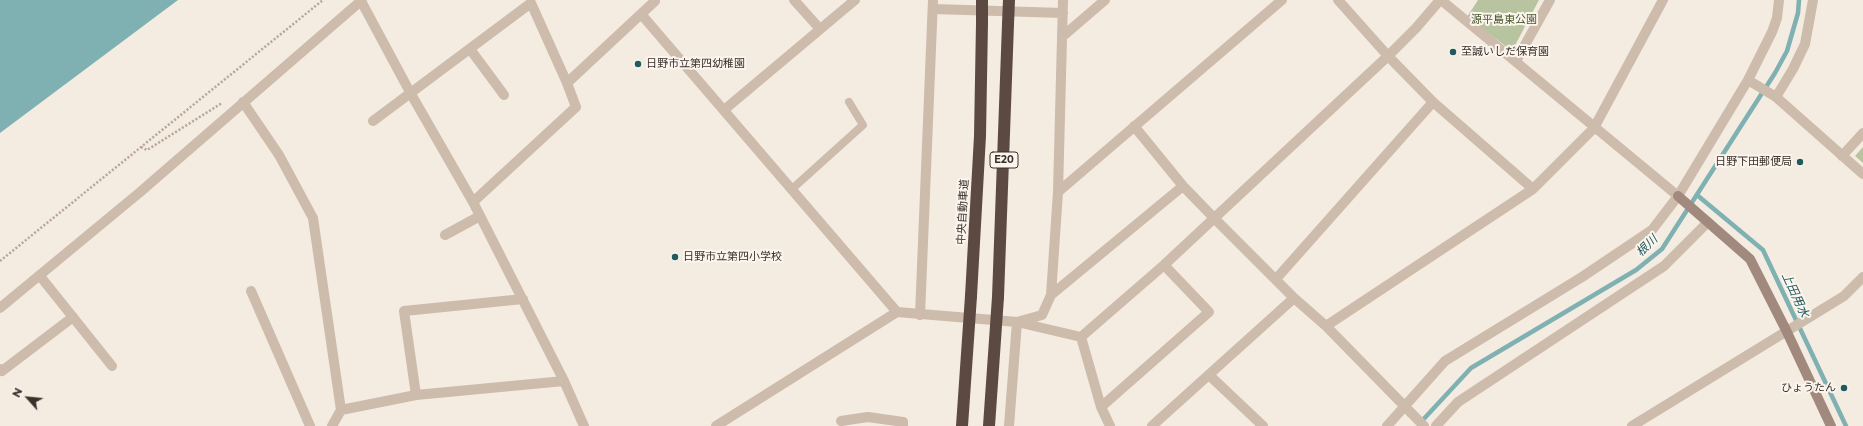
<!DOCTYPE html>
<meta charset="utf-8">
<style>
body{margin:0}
#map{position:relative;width:1863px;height:426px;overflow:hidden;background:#f4ebe1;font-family:Montserrat,sans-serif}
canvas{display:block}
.north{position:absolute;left:8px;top:378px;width:40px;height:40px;-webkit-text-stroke:3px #fbf5ee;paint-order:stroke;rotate:297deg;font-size:11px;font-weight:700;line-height:16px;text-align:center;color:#3b302b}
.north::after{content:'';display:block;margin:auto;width:14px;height:18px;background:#3b302b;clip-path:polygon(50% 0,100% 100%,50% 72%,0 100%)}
</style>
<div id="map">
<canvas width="1863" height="426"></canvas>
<div class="north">N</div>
</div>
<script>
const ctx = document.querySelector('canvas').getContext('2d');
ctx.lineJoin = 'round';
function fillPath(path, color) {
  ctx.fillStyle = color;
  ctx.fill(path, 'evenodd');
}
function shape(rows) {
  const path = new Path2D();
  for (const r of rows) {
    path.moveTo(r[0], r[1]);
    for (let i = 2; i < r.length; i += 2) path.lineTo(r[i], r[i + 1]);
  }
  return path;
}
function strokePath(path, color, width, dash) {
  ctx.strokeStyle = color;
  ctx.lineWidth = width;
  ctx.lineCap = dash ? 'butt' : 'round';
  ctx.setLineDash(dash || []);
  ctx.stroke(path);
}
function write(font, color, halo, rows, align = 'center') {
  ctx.font = font + ' Montserrat,"Noto Sans JP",sans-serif';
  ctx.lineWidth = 4;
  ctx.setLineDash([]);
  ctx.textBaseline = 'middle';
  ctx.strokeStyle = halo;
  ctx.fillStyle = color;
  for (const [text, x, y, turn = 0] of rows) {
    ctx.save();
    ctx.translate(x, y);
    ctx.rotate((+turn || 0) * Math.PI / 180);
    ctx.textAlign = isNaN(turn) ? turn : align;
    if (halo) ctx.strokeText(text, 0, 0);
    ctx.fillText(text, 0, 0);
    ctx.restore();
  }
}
const green = shape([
 [1478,0,1539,0,1512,51,1467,17],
 [1863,147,1863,163,1855,156]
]);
const water = shape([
 [0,0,178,0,0,133]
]);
const stream = shape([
 [1697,195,1763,250,1846,426],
 [1420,423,1471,368,1636,270,1662,249,1775,73,1787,51,1798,13,1799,0]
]);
const path = shape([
 [141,147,147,150,222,103],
 [0,261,323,0]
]);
const lane = shape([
 [792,189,863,125,849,102]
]);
const street = shape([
 [794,0,820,29],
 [1338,0,1388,56,1433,102,1533,189],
 [1441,0,1678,196],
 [361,1,411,94,473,202,564,381,584,426],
 [933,9,1063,13],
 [641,14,655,1,654,0],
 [1062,37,1105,0],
 [470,49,504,95],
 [1516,61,1550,0],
 [1748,80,1776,97,1863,174],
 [567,83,641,14,897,312],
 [1776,97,1793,69,1805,44,1813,0],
 [243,102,279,155,313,218,341,410,332,426],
 [724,110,855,0],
 [373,121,531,3,567,83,576,107,473,202],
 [1134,126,1183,186,1214,218,1294,298,1326,326,1533,189,1594,128,1663,0],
 [1842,156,1863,133],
 [1058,192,1282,0],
 [445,235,480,216],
 [40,276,112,366],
 [1276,279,1433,102],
 [251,291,310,426],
 [1051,295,1183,186],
 [0,308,139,193,362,0],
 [920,315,933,0],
 [1326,326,1424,426],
 [1081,337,1164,265,1388,56,1416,28,1440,0],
 [1081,337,1101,407,1110,426],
 [0,369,2,371,73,317],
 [1209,375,1263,426],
 [416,395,404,311,523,299],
 [1101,407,1209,312,1164,265],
 [341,410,416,395,564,381],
 [841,421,868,417,903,422,903,426],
 [716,426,897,312,1017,322,1081,337],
 [1009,426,1017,322,1042,315,1051,295,1058,192,1063,0],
 [1152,426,1294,298],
 [1387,426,1445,361,1582,277,1652,230,1678,196,1748,80,1772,32,1777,18,1779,0],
 [1436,426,1458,402,1664,266,1708,222],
 [1632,426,1844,296,1863,277]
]);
const secondary = shape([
 [1678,196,1750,259,1786,330,1831,426]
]);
const highway = shape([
 [971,296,980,136,982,23],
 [998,297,1008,24]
]);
const highwayBridge = shape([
 [982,23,982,0],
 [1008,24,1009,0],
 [962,426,971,296],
 [989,426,998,297]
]);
const markers = [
 [1453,52,4,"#1f5a5e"],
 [638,64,4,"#1f5a5e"],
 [1800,162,4,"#1f5a5e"],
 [675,257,4,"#1f5a5e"],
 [1844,388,4,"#1f5a5e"]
];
const shields = [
 [1004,160,28]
];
const shieldNames = [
 ["E20",1004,160]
];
const parkNames = [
 ["源平島東公園",1504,20]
];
const poiNames = [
 ["至誠いしだ保育園",1461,52],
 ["日野市立第四幼稚園",646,64],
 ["日野下田郵便局",1792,162,"right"],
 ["日野市立第四小学校",683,257],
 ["ひょうたん",1836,388,"right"]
];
const streetNames = [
 ["中央自動車道",963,212,-87]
];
const waterNames = [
 ["根川",1647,246,-44],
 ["上田用水",1795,295,65]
];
fillPath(green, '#b8c4a0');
fillPath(water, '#7fb0b2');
strokePath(stream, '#7fb0b2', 4.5);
strokePath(path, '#b9a596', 2.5, [2, 2]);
strokePath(lane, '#cdbbac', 8);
strokePath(street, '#cdbbac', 10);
strokePath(secondary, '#a18a7d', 10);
strokePath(highway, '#5c4a42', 12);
strokePath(highwayBridge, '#5c4a42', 12);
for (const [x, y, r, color] of markers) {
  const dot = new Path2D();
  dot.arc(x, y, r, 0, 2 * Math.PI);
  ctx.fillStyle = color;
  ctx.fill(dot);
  strokePath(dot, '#fbf5ee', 1.5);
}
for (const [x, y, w] of shields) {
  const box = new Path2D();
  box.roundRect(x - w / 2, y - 8, w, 16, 3);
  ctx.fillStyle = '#fbf5ee';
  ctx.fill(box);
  strokePath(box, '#3b302b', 1);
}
write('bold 10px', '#3b302b', null, shieldNames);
write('11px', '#4a5a2e', '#fbf5ee', parkNames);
write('11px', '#3b302b', '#fbf5ee', poiNames, 'left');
write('11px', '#3b302b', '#fbf5ee', streetNames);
write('italic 12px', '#1f5a5e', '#fbf5ee', waterNames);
</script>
